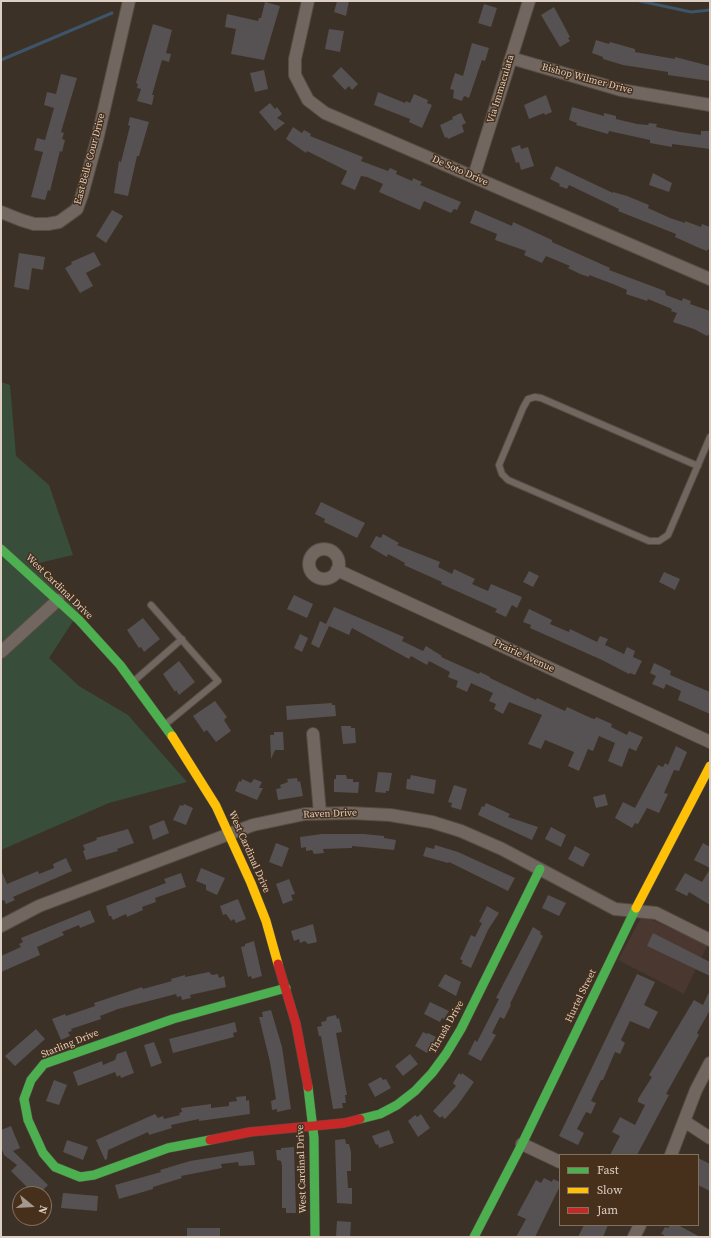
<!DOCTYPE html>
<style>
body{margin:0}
#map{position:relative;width:711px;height:1238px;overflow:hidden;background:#3c3126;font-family:"Source Serif 4",serif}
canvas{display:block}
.frame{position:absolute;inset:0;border:2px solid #ddcfc3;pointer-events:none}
.legend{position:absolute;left:559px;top:1154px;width:140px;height:72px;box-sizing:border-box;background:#46301c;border:1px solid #82705f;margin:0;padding:5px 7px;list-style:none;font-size:12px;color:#ddcfc3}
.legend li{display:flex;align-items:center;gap:8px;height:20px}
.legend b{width:20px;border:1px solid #82705f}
.north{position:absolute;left:12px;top:1186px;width:40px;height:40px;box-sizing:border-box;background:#46301c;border:1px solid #82705f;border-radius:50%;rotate:108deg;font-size:11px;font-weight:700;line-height:16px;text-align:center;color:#ddcfc3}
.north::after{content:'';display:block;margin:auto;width:14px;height:18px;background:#a5988c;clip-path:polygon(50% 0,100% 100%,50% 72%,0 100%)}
</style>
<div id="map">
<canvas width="711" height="1238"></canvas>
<div class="frame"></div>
<ul class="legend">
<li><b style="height:5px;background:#4caf50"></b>Fast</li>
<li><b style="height:5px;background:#ffc107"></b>Slow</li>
<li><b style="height:5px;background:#c62828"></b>Jam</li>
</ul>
<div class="north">N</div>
</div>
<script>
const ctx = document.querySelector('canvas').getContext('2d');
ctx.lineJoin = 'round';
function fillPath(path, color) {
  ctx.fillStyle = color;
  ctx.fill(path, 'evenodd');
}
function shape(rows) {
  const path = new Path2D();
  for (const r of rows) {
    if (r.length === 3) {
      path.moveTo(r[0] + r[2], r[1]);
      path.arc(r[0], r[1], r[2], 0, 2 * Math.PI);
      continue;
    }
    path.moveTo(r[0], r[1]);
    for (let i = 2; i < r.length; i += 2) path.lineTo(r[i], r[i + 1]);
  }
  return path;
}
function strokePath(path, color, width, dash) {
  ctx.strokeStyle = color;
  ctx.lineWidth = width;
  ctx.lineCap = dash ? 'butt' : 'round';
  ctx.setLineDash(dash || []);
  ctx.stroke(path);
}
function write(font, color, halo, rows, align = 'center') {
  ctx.font = font + ' "Source Serif 4",serif';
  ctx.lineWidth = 3;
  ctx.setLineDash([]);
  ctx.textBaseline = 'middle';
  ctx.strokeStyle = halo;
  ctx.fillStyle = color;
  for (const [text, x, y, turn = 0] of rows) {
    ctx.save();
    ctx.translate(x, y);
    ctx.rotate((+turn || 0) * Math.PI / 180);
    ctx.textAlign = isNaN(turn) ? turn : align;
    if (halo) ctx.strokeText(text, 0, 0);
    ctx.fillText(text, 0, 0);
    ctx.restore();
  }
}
const commercial = shape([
 [642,916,708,944,684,994,618,960]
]);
const green = shape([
 [1,382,10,385,16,456,49,485,73,555,35,564,81,609,49,658,79,686,128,715,187,782,109,803,1,850]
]);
const stream = shape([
 [640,1,691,12,710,10],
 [1,60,112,13]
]);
const building = shape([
 [337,1,349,1,346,16,334,12],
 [265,2,280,6,264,60,231,54,236,29,225,27,227,14,258,21,259,18,261,18],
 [484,4,497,8,491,27,478,23],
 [554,7,570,37,568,38,570,41,560,47,541,15],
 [153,24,172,30,166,53,171,54,169,62,162,60,152,95,154,95,152,105,137,101,141,89,137,88,138,84,136,83],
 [329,29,344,31,340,52,325,49],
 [596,40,609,44,610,42,635,49,635,52,675,59,675,57,710,66,710,81,668,75,668,72,623,65,603,59,603,57,592,53],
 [472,43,489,48,485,61,482,60,469,98,464,96,462,101,453,98,454,90,450,89,455,73,463,76],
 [341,67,358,84,352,90,349,86,345,90,332,76],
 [264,70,268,89,255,92,250,73],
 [61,74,77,78,61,132,64,133,62,139,65,140,62,152,60,151,50,191,48,190,45,200,31,197,43,152,34,150,37,138,45,140,54,108,44,105,47,92,56,94],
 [378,92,405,103,406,101,410,103,414,94,428,100,427,103,432,105,422,128,409,122,410,119,374,105],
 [546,95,552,112,545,115,544,113,529,119,524,105],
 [270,103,275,109,277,107,282,114,277,118,285,123,275,131,259,112],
 [572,107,604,116,604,113,616,116,616,119,637,124,648,125,649,123,657,124,656,127,680,132,701,135,701,131,710,131,710,149,672,144,672,147,650,143,650,140,609,131,608,134,576,125,577,123,569,120],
 [461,113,466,123,462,125,464,132,448,139,447,137,445,138,440,125,453,119,452,117],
 [130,117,149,122,139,156,137,156,128,196,114,193,119,161,121,162,130,126,128,125],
 [293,127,302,133,304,130,311,134,310,136,363,157,361,161,388,171,390,168,397,171,396,174,412,181,413,178,422,182,420,185,461,202,457,210,454,209,451,213,424,201,420,210,379,192,383,184,367,177,361,176,355,190,341,184,347,171,307,151,306,153,286,139],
 [520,145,521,149,528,147,534,166,521,170,519,162,516,163,511,148],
 [556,166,613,193,613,192,627,196,649,205,648,208,670,218,685,223,685,221,701,227,702,224,710,227,710,250,708,249,707,251,697,247,675,237,676,234,618,211,619,209,569,185,567,189,559,186,560,184,550,179],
 [653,173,672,183,669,192,649,185],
 [112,210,123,216,106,243,96,236],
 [475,210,512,226,513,222,552,240,552,242,610,268,609,270,665,291,666,295,682,301,683,298,691,301,690,304,710,311,710,335,708,335,707,336,694,329,673,322,677,313,671,311,672,309,648,299,647,301,626,294,627,290,613,284,589,275,589,277,580,274,568,268,570,266,546,256,542,263,524,255,526,251,495,240,497,234,470,223],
 [94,252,101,265,86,273,93,286,80,293,65,268,72,264,71,262],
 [19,253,45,257,43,270,32,268,29,290,14,287],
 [321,502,365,523,357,538,324,522,325,519,315,514],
 [383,534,399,543,397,545,440,562,438,567,452,574,454,569,475,579,472,584,488,591,491,584,522,597,517,608,512,605,506,617,495,612,497,609,441,584,442,582,404,565,405,563,388,554,387,557,370,547,376,536,381,538],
 [529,571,539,576,533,587,523,582],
 [664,572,680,579,675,590,659,582],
 [294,595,313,604,307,618,287,609],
 [334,607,404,637,402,641,423,651,426,646,442,656,441,657,479,674,480,672,490,677,490,678,536,700,537,698,565,711,567,707,591,718,595,719,596,717,612,724,611,727,627,735,629,731,643,737,636,751,629,748,622,767,608,761,615,743,599,736,593,751,588,749,579,771,568,766,574,752,545,740,541,749,528,744,542,715,509,702,503,714,494,709,496,704,489,701,493,693,471,683,467,692,456,687,458,681,448,677,450,672,429,661,427,665,411,656,409,659,352,628,349,635,329,626,319,648,311,644,320,621,326,624],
 [529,609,552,620,550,624,569,632,570,629,597,642,600,636,608,639,605,645,624,654,627,647,635,651,633,657,642,661,635,675,630,673,629,674,602,660,530,628,531,625,523,622],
 [143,618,160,639,144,652,141,647,139,648,127,630],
 [300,634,308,638,302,652,294,648],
 [179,661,195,682,179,695,176,690,175,692,163,674],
 [654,663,671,671,670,675,710,692,710,714,678,700,681,691,666,684,664,689,652,684,656,676,650,673],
 [215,701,227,717,224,720,231,731,216,742,207,730,204,732,193,716],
 [332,703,332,705,335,705,336,716,287,720,286,706],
 [341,726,351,726,351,728,355,728,356,743,343,744],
 [274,732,283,732,284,750,275,750,271,759,270,735,274,735],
 [676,746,687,752,679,771,674,770,664,793,668,794,659,813,647,808,638,824,635,823,632,828,615,818,623,802,635,808,658,765,663,767,665,763,668,765],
 [378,772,392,773,389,791,386,791,386,793,375,792],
 [336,775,346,775,347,779,353,779,353,782,359,782,358,793,334,792,334,779,336,779],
 [411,775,436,780,434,794,406,789,407,779,410,779],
 [297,778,298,782,300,781,303,796,278,800,276,789,281,788,280,785,288,782,287,779],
 [242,779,251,783,254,779,262,782,259,788,263,788,257,800,235,791,239,781,241,782],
 [454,785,467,789,461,810,451,807,452,803,448,802],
 [605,794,608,805,596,808,593,797],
 [486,803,510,814,508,817,538,827,532,840,478,815,482,806,484,807],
 [184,804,193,808,186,825,173,820,180,805,183,806],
 [164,820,169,833,153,840,149,826],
 [551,827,566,835,561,847,545,839],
 [128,829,134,843,117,849,118,851,86,860,83,851,85,850,83,845,97,840,96,838,103,836],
 [322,834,364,834,384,836,384,838,396,840,394,850,352,846,352,848,323,849,324,853,314,854,312,850,306,851,306,847,301,848,300,837],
 [276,843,289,848,282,867,269,862],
 [703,843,710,847,710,868,694,860],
 [435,845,458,852,515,878,508,891,449,862,448,863,423,856,426,847,434,849],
 [575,846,590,854,583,867,568,859],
 [66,858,72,871,13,897,15,900,6,904,4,900,1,901,1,870,7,884,38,871,39,874,54,868,53,864],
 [201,868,225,878,217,895,206,890,206,885,196,881],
 [710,869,710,905,689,892,687,896,675,890,685,873,702,882],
 [181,873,186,887,155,898,156,902,142,907,143,910,127,917,126,914,113,920,111,916,109,916,106,906,166,883,164,879],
 [289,879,295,894,291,895,293,900,283,904,276,884],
 [548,895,566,903,559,916,542,908],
 [238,899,246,919,236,923,234,919,231,921,226,914,223,915,220,906],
 [487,906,499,913,488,930,471,968,461,963,463,961,460,959,471,935,475,937,482,923,479,922],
 [90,910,95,922,80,928,79,925,62,932,64,935,37,947,40,955,1,972,1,956,21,947,19,944,23,942,21,938],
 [313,924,317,942,308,944,305,941,300,943,299,939,294,941,291,931],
 [533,927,541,932,540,934,543,936,510,1004,511,1005,504,1019,500,1017,492,1033,496,1035,481,1061,468,1054,475,1040,477,1042,499,999,496,998],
 [653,933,710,962,710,976,647,946],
 [254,941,262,976,252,979,251,976,248,977,241,947,245,946,245,944],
 [209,972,212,975,218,974,219,978,224,976,226,987,190,995,191,998,182,1000,181,996,177,997,176,994,118,1009,100,1016,101,1019,71,1029,72,1031,68,1032,70,1036,61,1040,52,1019,65,1014,66,1016,95,1006,94,1003,142,987,143,989,172,981,171,979,185,975,185,977],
 [445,974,461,982,456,996,438,986],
 [637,974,655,982,644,1005,658,1012,649,1029,630,1021,621,1040,625,1043,620,1054,615,1052,603,1080,601,1080,591,1101,596,1103,591,1114,586,1112,577,1129,584,1133,578,1145,559,1136],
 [710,990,710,1010,697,1033,699,1035,666,1094,669,1095,637,1155,610,1155,620,1136,612,1132,620,1117,635,1125,645,1105,638,1102,638,1099,652,1077,649,1075,694,1000,703,1005],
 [430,1002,449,1011,444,1019,442,1018,440,1022,424,1014],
 [271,1010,282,1047,291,1109,277,1112,277,1109,272,1110,271,1101,276,1099,270,1062,259,1017,263,1017,262,1012],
 [336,1015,337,1019,339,1018,342,1032,336,1033,347,1095,345,1095,346,1103,342,1103,343,1108,333,1109,321,1036,319,1036,317,1027,322,1026,321,1022,326,1021,327,1017],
 [235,1022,237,1032,233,1033,234,1037,173,1053,169,1039],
 [36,1029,45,1039,15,1066,5,1056],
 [423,1032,427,1034,428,1033,436,1037,427,1053,415,1046],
 [154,1042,162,1063,151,1067,144,1045],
 [126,1051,134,1073,121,1078,120,1075,117,1077,115,1072,78,1086,73,1072,102,1061,103,1065,115,1060,117,1054],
 [410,1054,418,1064,403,1076,395,1066],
 [459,1073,461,1075,462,1073,474,1082,457,1106,445,1119,442,1116,440,1118,433,1111,456,1086,453,1083],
 [381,1077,383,1080,386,1079,391,1088,375,1097,368,1084],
 [54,1080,67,1085,59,1105,46,1101],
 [246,1096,246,1101,249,1100,250,1114,199,1121,199,1119,171,1125,172,1128,149,1135,148,1132,108,1150,107,1159,105,1160,96,1140,155,1114,158,1118,163,1116,164,1119,180,1115,179,1113,182,1112,181,1108,211,1104,211,1108,229,1106,229,1102,237,1101,236,1097],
 [421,1114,430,1128,418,1137,408,1121,415,1115,417,1117],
 [11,1126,20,1148,13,1151,48,1185,39,1194,34,1194,11,1171,17,1165,4,1155,1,1147,1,1130],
 [389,1130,394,1143,379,1148,378,1144,376,1145,372,1136],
 [345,1139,346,1144,349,1144,351,1152,351,1171,347,1171,348,1188,352,1188,352,1204,337,1203,335,1140],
 [67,1140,88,1147,83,1160,63,1152],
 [294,1147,296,1213,286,1213,286,1208,282,1208,282,1166,281,1161,277,1160,276,1150,281,1150,281,1148],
 [253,1151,255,1165,239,1166,238,1162,221,1164,222,1168,181,1176,182,1178,153,1187,153,1189,119,1199,115,1185,161,1172,160,1170,190,1161],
 [698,1158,710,1164,710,1191,698,1185],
 [544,1178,552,1182,553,1179,560,1182,560,1186,535,1237,516,1237,526,1219,517,1215,536,1180,541,1183],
 [63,1193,98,1196,97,1211,61,1208],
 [337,1221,351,1222,350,1237,336,1237],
 [584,1225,608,1225,603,1237,578,1237],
 [670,1225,678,1225,700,1237,663,1237,664,1235,661,1234,665,1227,668,1228],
 [187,1228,220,1228,220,1237,187,1237]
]);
const lane = shape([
 [698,466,541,398,535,397,528,399,523,408,499,465,502,474,508,480,649,541,659,541,668,535,710,437],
 [151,605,218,681,167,723],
 [134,681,182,639]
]);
const street = shape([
 [308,1,295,59,295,75,308,100,325,113,710,279],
 [511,58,621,90,710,105],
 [474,176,529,1],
 [1,212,21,220,34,224,48,224,59,222,77,209,82,195,97,140,129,1],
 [324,564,15],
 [337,570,710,742],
 [1,652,58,600],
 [313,734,320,813],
 [1,926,39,906,253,825,305,814,350,813,390,815,432,822,461,831,502,849,615,909,656,913,710,940],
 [684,1121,710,1138],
 [522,1144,560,1162],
 [671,1155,696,1090,710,1063],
 [634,1237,640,1225]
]);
const fast = shape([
 [1,549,79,620,120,665,172,736],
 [308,1087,314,1138,315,1237],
 [360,1119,380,1114,397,1105,415,1091,432,1073,446,1054,461,1029,540,869],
 [210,1140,168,1148,94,1175,80,1177,55,1167,43,1153,28,1120,24,1099,31,1080,44,1064,173,1019,286,988],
 [474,1237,522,1144,636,908]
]);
const slow = shape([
 [172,736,216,806,251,883,266,921,278,964],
 [636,908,710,766]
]);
const jam = shape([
 [278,964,296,1024,308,1087],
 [210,1140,250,1132,344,1123,360,1119]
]);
const streetNames = [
 ["Bishop Wilmer Drive",587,79,15],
 ["Via Immaculata",501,89,-73],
 ["East Belle Cour Drive",90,159,-75],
 ["De Soto Drive",460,171,24],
 ["West Cardinal Drive",59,587,44],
 ["Prairie Avenue",524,656,25],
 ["Raven Drive",330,814,-2],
 ["West Cardinal Drive",249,852,66],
 ["Hurtel Street",581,996,-64],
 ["Thrush Drive",447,1027,-60],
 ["Starling Drive",70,1044,-22],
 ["West Cardinal Drive",302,1169,-92]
];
fillPath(commercial, '#493730');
fillPath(green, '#384e3a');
strokePath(stream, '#3d5469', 3);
fillPath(building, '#565152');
strokePath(lane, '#564c43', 8);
strokePath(street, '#564c43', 14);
strokePath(fast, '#564c43', 10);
strokePath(slow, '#564c43', 10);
strokePath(jam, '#564c43', 10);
strokePath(lane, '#716760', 6);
strokePath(street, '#716760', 12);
strokePath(fast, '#4caf50', 9);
strokePath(slow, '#ffc107', 9);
strokePath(jam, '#c62828', 9);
write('10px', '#ddcfc3', '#46301c', streetNames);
</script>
